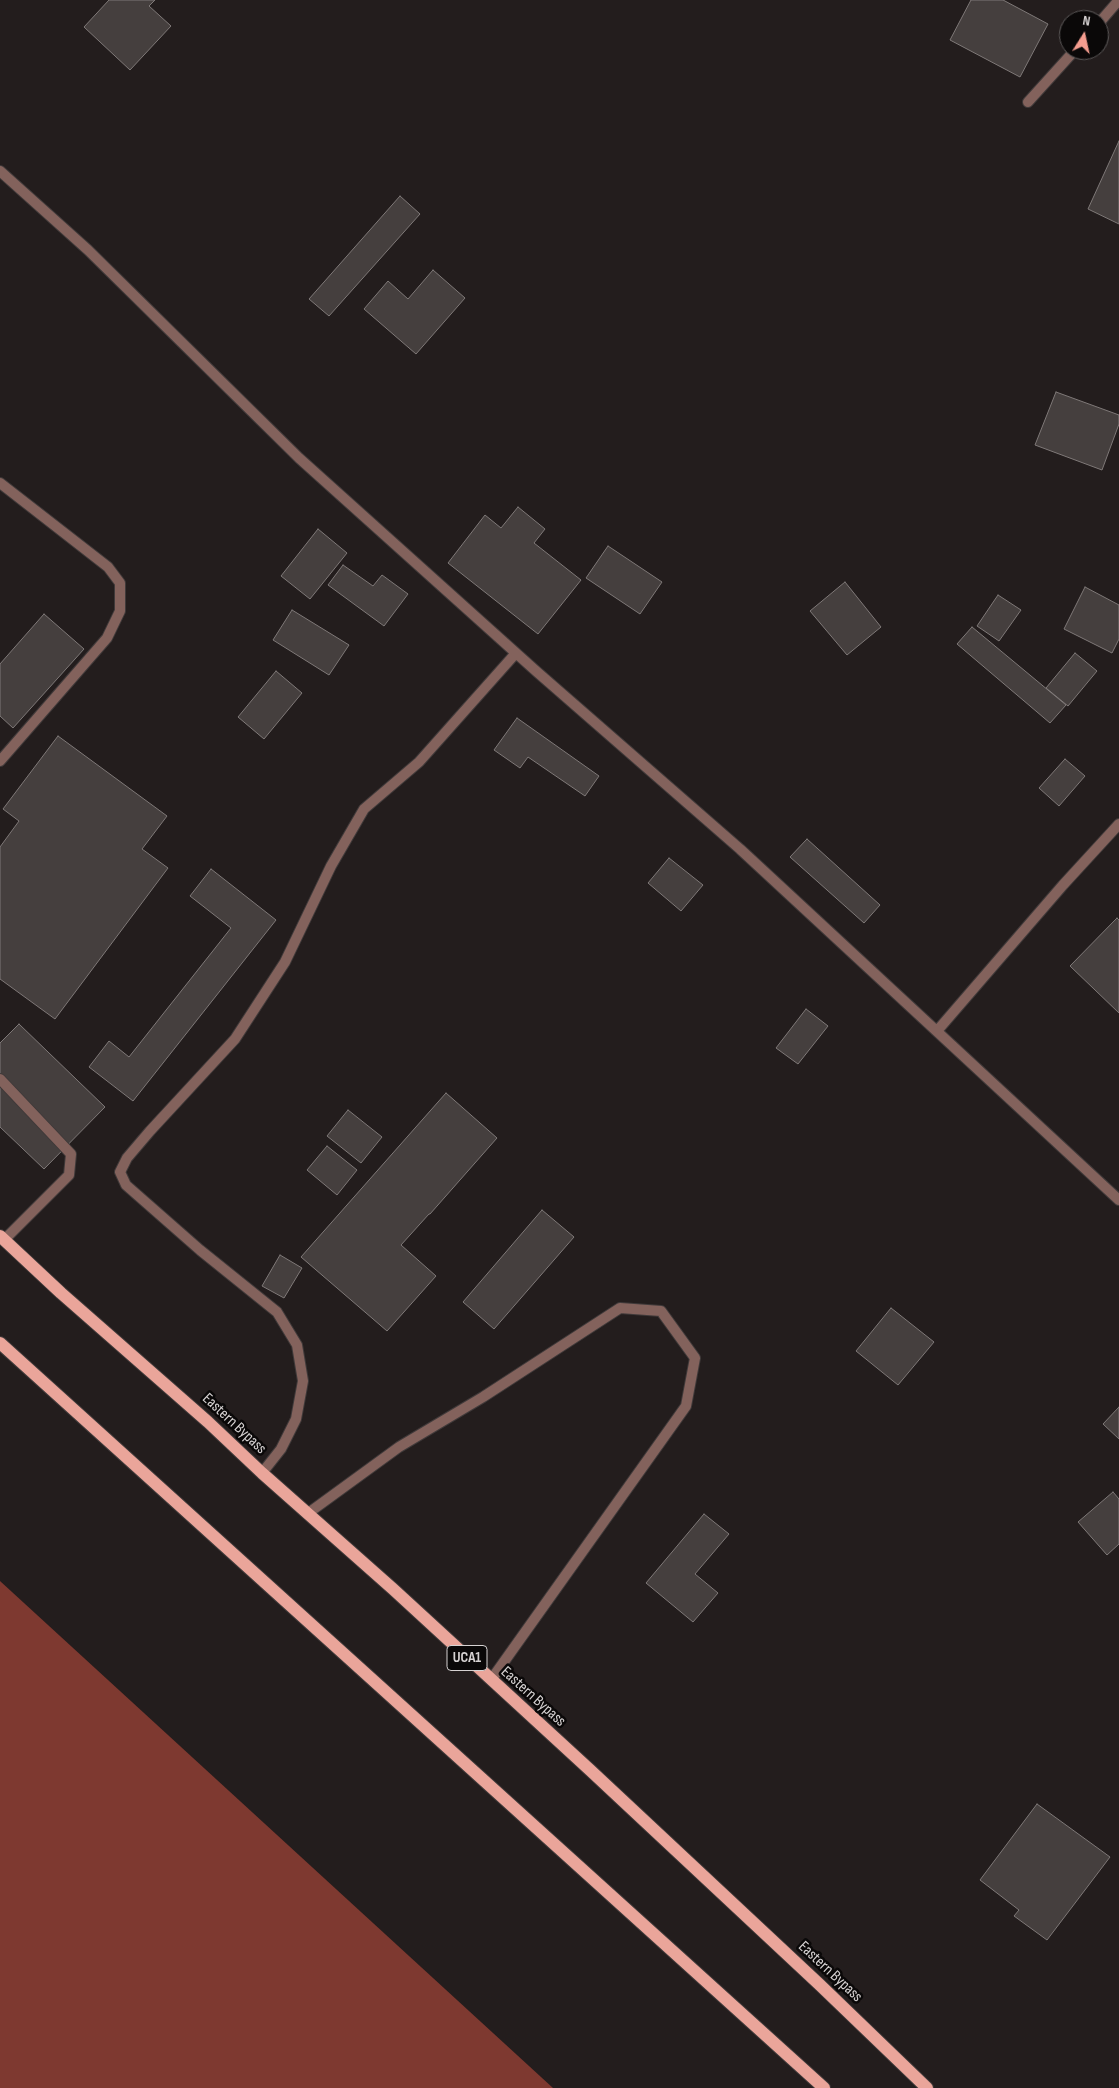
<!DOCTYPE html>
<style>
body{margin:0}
#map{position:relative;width:1119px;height:2088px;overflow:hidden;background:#231d1d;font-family:"Sofia Sans Condensed",sans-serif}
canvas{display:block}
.north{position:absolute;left:1059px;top:10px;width:50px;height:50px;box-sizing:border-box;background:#0a0808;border:1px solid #5c5959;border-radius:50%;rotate:10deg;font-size:14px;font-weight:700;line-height:20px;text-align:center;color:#d6d2d2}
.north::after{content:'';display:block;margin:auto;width:18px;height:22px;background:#f59d8f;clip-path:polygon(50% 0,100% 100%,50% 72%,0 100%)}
</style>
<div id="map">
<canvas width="1119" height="2088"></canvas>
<div class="north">N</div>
</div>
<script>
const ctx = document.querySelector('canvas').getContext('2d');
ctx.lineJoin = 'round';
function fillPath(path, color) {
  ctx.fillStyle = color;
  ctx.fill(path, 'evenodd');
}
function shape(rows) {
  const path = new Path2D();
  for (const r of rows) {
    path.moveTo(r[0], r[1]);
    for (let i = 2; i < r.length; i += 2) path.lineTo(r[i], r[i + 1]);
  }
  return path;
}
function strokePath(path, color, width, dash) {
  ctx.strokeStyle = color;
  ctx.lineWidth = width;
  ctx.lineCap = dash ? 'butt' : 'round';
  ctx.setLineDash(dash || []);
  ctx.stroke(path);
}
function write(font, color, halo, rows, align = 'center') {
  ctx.font = font + ' "Sofia Sans Condensed",sans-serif';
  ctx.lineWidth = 5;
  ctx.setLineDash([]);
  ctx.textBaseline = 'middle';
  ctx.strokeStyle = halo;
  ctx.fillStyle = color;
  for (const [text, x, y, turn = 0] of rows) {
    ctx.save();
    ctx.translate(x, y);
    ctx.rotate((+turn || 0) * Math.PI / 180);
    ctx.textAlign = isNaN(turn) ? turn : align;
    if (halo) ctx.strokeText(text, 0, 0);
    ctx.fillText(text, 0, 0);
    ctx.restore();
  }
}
const forest = shape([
 [0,1581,553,2088,0,2088]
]);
const building = shape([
 [109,0,155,0,149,6,171,26,130,70,84,27,109,0],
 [971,0,1003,0,1048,24,1020,77,950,40,971,0],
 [1119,141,1119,224,1088,209,1119,141],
 [400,196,420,214,329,316,309,299,400,196],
 [433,270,465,298,416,354,364,309,388,281,408,299,433,270],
 [1056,392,1119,415,1119,424,1102,470,1035,445,1056,392],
 [518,507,545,529,534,543,581,580,538,634,448,563,485,515,501,528,518,507],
 [318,529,347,553,310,599,281,576,318,529],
 [608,546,662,582,640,614,586,578,608,546],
 [343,565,373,586,382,575,408,594,384,626,328,585,343,565],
 [845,582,881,627,847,655,810,611,845,582],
 [1085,587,1119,605,1119,639,1112,653,1064,629,1085,587],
 [998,595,1021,610,999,641,977,626,998,595],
 [292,610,349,645,329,675,273,640,292,610],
 [44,614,84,649,13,728,0,716,0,664,44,614],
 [972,627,1066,705,1050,723,957,644,972,627],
 [1075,653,1097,671,1068,706,1046,688,1075,653],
 [276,671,302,693,264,739,238,717,276,671],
 [517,718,599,776,585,796,528,757,520,768,494,750,517,718],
 [58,736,167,816,142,849,168,868,55,1019,0,979,0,847,19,821,3,809,58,736],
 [1065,759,1085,776,1059,806,1039,788,1065,759],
 [807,839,880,905,864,923,790,857,807,839],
 [669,858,703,885,681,911,648,883,669,858],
 [211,869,276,920,133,1101,89,1067,109,1041,129,1057,231,928,190,896,211,869],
 [1117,918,1119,920,1119,1013,1070,966,1117,918],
 [806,1009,828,1026,798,1064,776,1048,806,1009],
 [19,1024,105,1107,44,1169,0,1127,0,1043,19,1024],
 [446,1093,497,1138,430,1214,429,1214,401,1245,436,1276,387,1331,301,1257,446,1093],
 [348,1110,382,1137,361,1163,327,1136,348,1110],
 [327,1146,357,1170,337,1195,307,1170,327,1146],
 [542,1210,574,1237,494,1329,463,1302,542,1210],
 [280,1255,302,1268,284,1298,262,1286,280,1255],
 [891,1308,934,1342,898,1385,856,1351,891,1308],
 [1119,1407,1119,1439,1103,1424,1119,1407],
 [1113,1492,1119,1499,1119,1544,1107,1555,1078,1522,1113,1492],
 [704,1514,729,1534,695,1574,718,1593,693,1622,646,1583,704,1514],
 [1037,1804,1110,1857,1047,1940,1014,1916,1019,1910,980,1880,1037,1804]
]);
const lane = shape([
 [0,483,108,567,120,583,120,611,107,638,0,761],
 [0,1079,71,1154,69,1175,4,1240]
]);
const street = shape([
 [1099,23,1119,0],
 [1028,102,1075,50],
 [0,171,88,250,299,458,536,671,740,849,1119,1200],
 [937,1031,1063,885,1119,824],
 [262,1473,281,1449,296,1419,303,1381,297,1345,277,1312,200,1250,126,1185,120,1172,127,1158,150,1131,235,1039,285,962,331,866,364,809,419,762,516,653],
 [307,1514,399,1447,483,1397,620,1308,661,1311,695,1358,686,1406,491,1680]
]);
const primary = shape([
 [0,1236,61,1293,208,1422,262,1473,393,1589,590,1770,820,1985,927,2088],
 [0,1343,824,2088]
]);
const shields = [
 [467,1658,40]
];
const shieldNames = [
 ["UCA1",467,1658]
];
const streetNames = [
 ["Eastern Bypass",234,1424,43],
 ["Eastern Bypass",533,1697,42],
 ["Eastern Bypass",830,1972,43]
];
fillPath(forest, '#7e3930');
fillPath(building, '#453f3e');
strokePath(building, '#7f7978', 1);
strokePath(lane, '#403a3a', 12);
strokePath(street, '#403a3a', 12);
strokePath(primary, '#403a3a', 14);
strokePath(lane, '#83625c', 10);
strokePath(street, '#83625c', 10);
strokePath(primary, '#eaa59a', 12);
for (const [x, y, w] of shields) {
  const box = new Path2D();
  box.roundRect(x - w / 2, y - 12.5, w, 25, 4);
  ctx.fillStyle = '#0a0808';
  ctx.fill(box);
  strokePath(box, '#d6d2d2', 1);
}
write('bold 15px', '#d6d2d2', null, shieldNames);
write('16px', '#d6d2d2', '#0a0808', streetNames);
</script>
